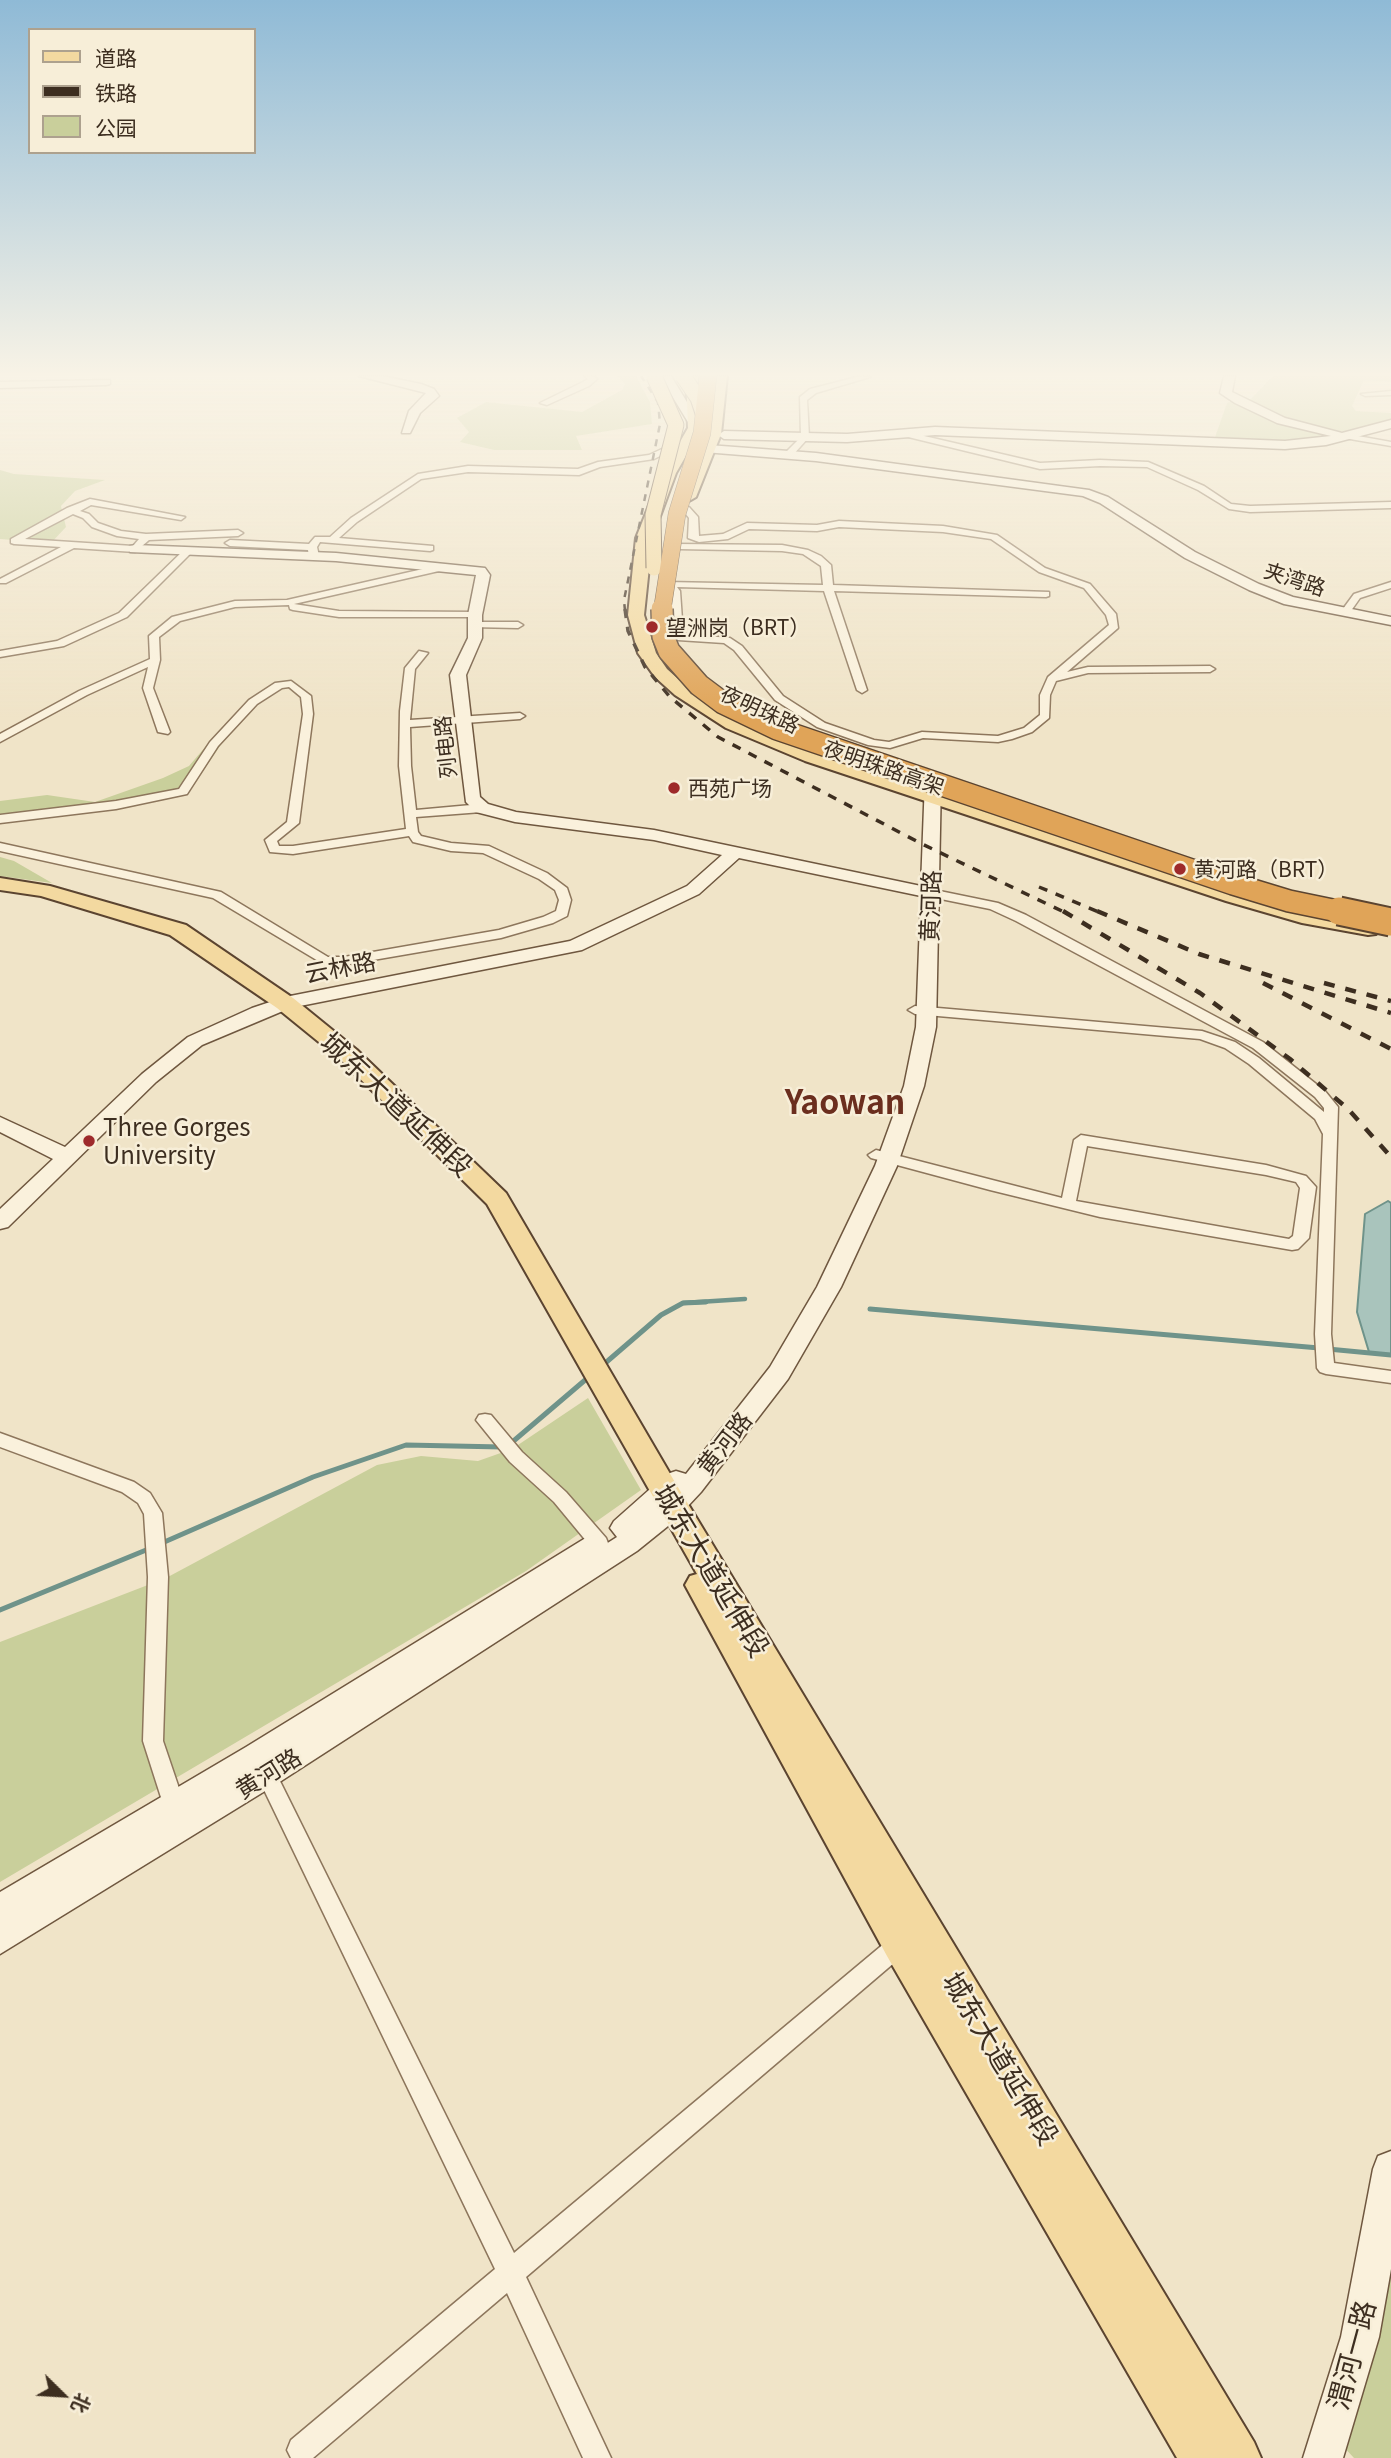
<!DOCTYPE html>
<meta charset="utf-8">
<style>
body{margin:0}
#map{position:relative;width:1391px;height:2458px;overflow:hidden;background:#f0e4c8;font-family:Georgia,"Noto Sans SC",serif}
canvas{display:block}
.legend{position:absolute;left:28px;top:28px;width:228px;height:126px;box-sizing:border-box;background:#f7eed8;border:2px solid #ada18e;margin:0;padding:9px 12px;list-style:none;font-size:21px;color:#3d2e20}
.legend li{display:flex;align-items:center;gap:14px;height:35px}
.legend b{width:35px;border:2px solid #ada18e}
.north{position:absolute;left:28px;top:2360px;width:70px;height:70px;-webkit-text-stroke:5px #f7eed8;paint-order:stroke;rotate:114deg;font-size:19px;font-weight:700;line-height:28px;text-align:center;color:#3d2e20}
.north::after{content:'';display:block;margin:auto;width:24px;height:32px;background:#3d2e20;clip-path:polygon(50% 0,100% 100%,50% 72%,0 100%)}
</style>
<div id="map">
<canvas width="1391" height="2458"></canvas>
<ul class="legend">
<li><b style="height:9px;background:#f3d9a0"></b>道路</li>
<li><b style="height:9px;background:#3d2e20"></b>铁路</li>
<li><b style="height:19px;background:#c9cf9b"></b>公园</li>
</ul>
<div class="north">北</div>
</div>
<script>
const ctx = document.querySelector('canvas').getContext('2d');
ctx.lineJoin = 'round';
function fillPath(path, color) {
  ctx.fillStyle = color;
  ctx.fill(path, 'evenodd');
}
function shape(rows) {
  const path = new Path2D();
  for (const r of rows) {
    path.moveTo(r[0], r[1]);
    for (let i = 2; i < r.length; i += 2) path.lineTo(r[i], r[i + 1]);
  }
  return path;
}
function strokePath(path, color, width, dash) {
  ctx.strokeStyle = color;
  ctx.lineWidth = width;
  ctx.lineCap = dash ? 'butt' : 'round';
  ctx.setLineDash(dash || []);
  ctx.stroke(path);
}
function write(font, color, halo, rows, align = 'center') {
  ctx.font = font + ' Georgia,"Noto Sans SC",serif';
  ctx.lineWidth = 5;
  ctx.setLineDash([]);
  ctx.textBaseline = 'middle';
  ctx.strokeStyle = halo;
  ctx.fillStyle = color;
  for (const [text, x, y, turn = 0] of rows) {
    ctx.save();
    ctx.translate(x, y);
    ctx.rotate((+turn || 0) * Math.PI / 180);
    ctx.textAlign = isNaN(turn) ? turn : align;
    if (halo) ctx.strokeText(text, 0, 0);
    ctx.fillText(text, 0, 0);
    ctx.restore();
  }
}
const green = shape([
 [617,376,636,376,650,402,652,424,576,436,582,450,494,450,460,442,469,432,457,418,486,402,582,412,622,390,625,384],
 [1273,376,1391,376,1391,382,1364,380,1352,406,1356,411,1391,413,1391,421,1348,432,1321,429,1280,417,1248,402],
 [1233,401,1279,423,1330,435,1285,443,1214,440,1227,403],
 [0,470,14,474,105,480,75,491,61,506,66,527,51,543,0,539],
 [218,732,228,734,193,786,122,803,0,815,0,801,47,795,95,802,163,778,189,766],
 [0,857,14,861,52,883,0,876],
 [588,1398,641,1490,526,1571,0,1882,0,1642,166,1578,377,1465,421,1456,478,1461,512,1449],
 [1391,2190,1391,2458,1354,2458,1340,2443]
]);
const water = shape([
 [1388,1201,1391,1203,1391,1355,1369,1352,1357,1312,1365,1214,1388,1201]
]);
const streamFar1 = shape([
 [683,1303,745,1299]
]);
const stream = shape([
 [870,1309,1319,1348],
 [1328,1349,1391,1355],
 [603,1365,661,1315,683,1303,706,1302],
 [510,1444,591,1375],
 [162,1543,313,1477,406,1445,502,1447],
 [0,1610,151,1548]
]);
const street = shape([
 [585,376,594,376,597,379,589,386,547,405,540,403,583,382,588,379,585,376],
 [861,376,870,377,816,393,807,400,809,437,792,456,786,456,786,452,801,437,800,397,810,389,861,376],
 [1391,391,1391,395,1365,396,1361,394,1391,391],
 [907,432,1040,463,1100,460,1148,462,1204,486,1231,504,1250,506,1391,502,1391,508,1250,512,1229,509,1198,490,1147,467,1100,466,1040,469,904,436,903,434,907,432],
 [1347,434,1391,442,1391,446,1344,438,1343,436,1347,434],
 [677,442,680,442,680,446,654,459,600,467,579,475,468,472,421,479,357,522,339,538,433,546,433,550,430,551,320,542,317,547,319,556,314,559,309,556,308,550,230,546,225,543,230,540,309,544,315,537,330,537,351,518,418,474,468,466,578,469,598,462,649,455,677,442],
 [90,499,185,517,181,520,91,505,80,511,89,514,98,523,121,531,146,534,238,530,243,533,238,536,149,540,135,552,74,548,6,583,0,583,0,579,61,547,14,544,11,543,11,539,67,508,90,499],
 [73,514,83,518,92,527,117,536,139,539,133,546,25,539,73,514],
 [683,507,689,507,698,517,699,536,723,534,747,523,817,525,839,521,943,526,997,535,1045,568,1090,584,1116,614,1118,628,1067,672,1088,667,1210,666,1215,669,1210,672,1088,673,1056,681,1050,695,1049,718,1032,732,1012,739,998,742,923,738,890,748,868,745,817,727,775,700,734,650,724,643,678,640,673,637,670,591,664,584,666,582,823,585,821,566,803,554,782,551,679,549,674,546,676,544,782,545,808,550,821,556,831,565,833,585,1049,592,1049,596,1046,597,834,591,867,690,862,693,857,690,824,591,677,587,680,591,683,634,730,638,742,646,783,696,825,723,874,740,889,742,922,732,998,736,1024,728,1040,715,1040,695,1048,677,1109,625,1106,615,1084,588,1039,572,991,539,943,532,839,527,817,531,749,529,728,539,699,542,688,538,689,518,682,509,683,507],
 [184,550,192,552,127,617,64,646,0,657,0,651,57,641,119,613,184,550],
 [436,566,439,567,439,571,294,604,339,611,475,612,479,613,479,617,339,617,293,610,290,609,289,605,235,607,180,621,159,637,160,660,153,688,170,732,168,734,158,732,143,688,148,667,87,695,0,742,0,734,79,691,150,659,149,636,172,617,235,601,287,600,436,566],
 [1391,582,1391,588,1360,598,1348,615,1340,613,1354,594,1391,582],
 [475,622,518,622,523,625,518,628,471,627,471,623,475,622],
 [419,651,428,653,415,669,410,720,520,713,525,716,520,719,410,727,411,766,416,810,482,804,488,808,482,812,416,817,418,832,421,836,451,843,489,846,547,873,567,888,571,900,567,916,553,923,501,938,344,965,325,965,213,898,0,851,0,843,221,892,328,957,344,957,499,930,543,917,556,911,559,900,555,890,539,879,483,853,451,851,413,842,409,836,293,854,270,852,265,840,287,822,303,714,301,697,289,687,282,688,257,704,218,746,187,794,116,809,0,823,0,815,116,801,179,789,210,742,249,700,275,683,291,681,311,696,313,714,299,823,277,841,279,846,293,846,406,829,399,766,400,711,405,668,419,651],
 [930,889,998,903,1026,915,1263,1042,1325,1091,1338,1107,1331,1334,1334,1363,1391,1371,1391,1383,1326,1374,1320,1372,1317,1368,1315,1334,1323,1134,1315,1119,1249,1064,1225,1048,1200,1039,915,1014,908,1010,915,1006,1202,1031,1235,1042,1259,1058,1324,1112,1324,1108,1315,1097,1253,1048,1016,921,990,909,926,896,926,890,930,889],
 [1081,1135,1266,1165,1306,1176,1316,1187,1309,1238,1298,1249,1292,1250,1100,1217,990,1190,871,1158,868,1155,876,1150,1062,1198,1074,1140,1081,1135],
 [1087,1146,1266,1175,1296,1182,1300,1188,1293,1236,1289,1239,1076,1201,1087,1146],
 [485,1414,491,1415,522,1452,566,1492,606,1538,608,1543,606,1548,599,1550,592,1548,554,1502,510,1462,476,1420,479,1415,485,1414],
 [0,1433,134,1482,150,1493,162,1513,168,1577,163,1741,185,1806,182,1813,174,1815,166,1813,143,1741,148,1577,144,1514,138,1503,122,1492,0,1447,0,1433],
 [263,1758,270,1761,514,2253,892,1937,900,1933,908,1937,911,1944,908,1951,526,2277,611,2458,583,2458,507,2293,313,2458,291,2458,287,2450,291,2440,495,2269,253,1767,256,1761,263,1758]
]);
const secondary = shape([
 [359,376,382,376,421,384,434,389,439,396,420,413,410,433,402,433,409,411,426,393,359,376],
 [660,376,671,376,701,425,699,427,691,427,660,376],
 [1224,376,1235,376,1232,392,1285,418,1342,433,1391,420,1391,428,1326,445,1285,449,935,435,847,442,724,439,718,435,724,431,847,434,935,427,1285,441,1331,436,1277,423,1235,403,1220,393,1224,376],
 [110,380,110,384,106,385,0,388,0,382,110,380],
 [708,445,816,453,1089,490,1108,497,1195,552,1259,584,1293,597,1391,617,1391,625,1284,604,1249,590,1185,558,1100,503,1083,496,816,461,704,452,704,446,708,445],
 [135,545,336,553,485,568,490,575,482,615,482,638,466,675,480,797,488,804,516,812,654,830,921,886,925,780,927,776,939,776,941,780,936,1027,924,1086,897,1166,841,1287,788,1379,701,1492,673,1522,637,1551,278,1783,0,1954,0,1892,246,1747,584,1539,594,1535,604,1539,606,1544,617,1537,610,1528,614,1521,667,1474,676,1471,686,1474,770,1367,817,1287,875,1166,904,1086,916,1027,921,896,739,858,699,894,582,950,290,1008,202,1045,156,1082,8,1227,0,1229,0,1209,53,1159,0,1132,0,1117,65,1147,142,1074,188,1037,252,1008,285,997,570,941,687,886,722,855,654,840,515,822,476,812,466,802,450,675,468,638,468,615,476,575,336,561,130,552,130,546,135,545],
 [1391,2151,1391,2269,1379,2337,1343,2458,1303,2458,1341,2337,1373,2169,1378,2156,1391,2151]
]);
const primary = shape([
 [686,376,698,376,702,428,676,473,652,538,644,615,656,653,667,669,687,687,738,720,819,753,1240,893,1305,911,1376,924,1379,929,1376,934,1368,935,1302,923,1226,901,805,761,726,728,675,695,655,677,638,653,628,615,636,538,662,473,688,428,686,376],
 [715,376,727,376,721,434,696,497,689,501,682,497,707,434,715,376],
 [0,878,50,886,186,925,293,998,357,1050,506,1193,676,1484,1254,2442,1261,2458,1177,2458,887,1956,685,1585,690,1576,697,1574,487,1204,341,1060,277,1008,170,935,41,896,0,890,0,878]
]);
const railFar2 = shape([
 [625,611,624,600,660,424,658,402,641,376]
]);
const railFar1 = shape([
 [625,609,628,631,645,667,670,697,718,737,922,844,1066,913],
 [1039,887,1101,913]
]);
const rail = shape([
 [1063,911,1200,993,1290,1059,1348,1109,1391,1157],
 [1097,911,1199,954,1391,1013],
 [1263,983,1391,1049],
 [1324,983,1391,1001]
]);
const primaryBridge = shape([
 [654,376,676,425,653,515,654,568],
 [683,376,698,398,704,416]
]);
const highwayBridgeFar2 = shape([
 [662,611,677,514,702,433,708,376]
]);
const highwayBridgeFar1 = shape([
 [662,609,663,636,669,651,699,685,723,703,777,729,1233,884,1289,901,1347,913]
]);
const highwayBridge = shape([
 [1339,911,1391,922]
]);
const markers = [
 [652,627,7,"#9e2a2b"],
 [674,788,7,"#9e2a2b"],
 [1180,869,7,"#9e2a2b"],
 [89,1141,7,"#9e2a2b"]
];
const farStreetnames = [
 ["夹湾路",1295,579,18],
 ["夜明珠路",760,709,25],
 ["列电路",445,747,-96],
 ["夜明珠路高架",884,767,19]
];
const farPoinames = [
 ["望洲岗（BRT）",666,627],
 ["西苑广场",688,788],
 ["黄河路（BRT）",1194,869]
];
const streetNames = [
 ["黄河路",930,906,-88],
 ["云林路",340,967,-11],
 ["黄河路",724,1443,-52],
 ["黄河路",268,1773,-32]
];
const poiNames = [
 ["Three Gorges",103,1127],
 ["University",103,1155]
];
const nearStreetnames = [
 ["城东大道延伸段",397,1104,43],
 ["城东大道延伸段",712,1570,59],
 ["城东大道延伸段",1001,2058,59],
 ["渭河一路",1351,2355,-75]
];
const districtNames = [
 ["Yaowan",845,1102]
];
fillPath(green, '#c9cf9b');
fillPath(water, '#a9c4bc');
strokePath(water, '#6f938a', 2);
strokePath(streamFar1, '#6f938a', 4.5);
strokePath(stream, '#6f938a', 5);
strokePath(street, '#8d765c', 3);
strokePath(secondary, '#6f573f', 3);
strokePath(primary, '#5b4430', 4);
fillPath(street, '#faf1dc');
fillPath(secondary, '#faf1dc');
fillPath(primary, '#f3d9a0');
strokePath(railFar2, '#3d2e20', 2.5, [7, 7]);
strokePath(railFar1, '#3d2e20', 3.5, [9, 9]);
strokePath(rail, '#3d2e20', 4.5, [11, 11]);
strokePath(primaryBridge, '#5b4430', 17, []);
strokePath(highwayBridgeFar2, '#5b4430', 18, []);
strokePath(highwayBridgeFar1, '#5b4430', 24, []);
strokePath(highwayBridge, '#5b4430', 31, []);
strokePath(primaryBridge, '#f3d9a0', 15);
strokePath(highwayBridgeFar2, '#e0a458', 17);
strokePath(highwayBridgeFar1, '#e0a458', 21);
strokePath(highwayBridge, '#e0a458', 27);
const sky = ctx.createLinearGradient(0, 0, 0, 720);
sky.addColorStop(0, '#8fbad6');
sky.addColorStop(0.52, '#f8f3e6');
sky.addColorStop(1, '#f8f3e600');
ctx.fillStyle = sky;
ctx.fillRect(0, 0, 1391, 720);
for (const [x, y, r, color] of markers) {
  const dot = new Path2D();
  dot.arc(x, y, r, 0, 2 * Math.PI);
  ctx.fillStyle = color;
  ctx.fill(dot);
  strokePath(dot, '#f7eed8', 2.5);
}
write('21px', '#3d2e20', '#f7eed8', farStreetnames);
write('21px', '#3d2e20', '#f7eed8', farPoinames, 'left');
write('24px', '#3d2e20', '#f7eed8', streetNames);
write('24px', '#3d2e20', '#f7eed8', poiNames, 'left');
write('28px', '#3d2e20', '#f7eed8', nearStreetnames);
write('bold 32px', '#6b2e1e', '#f7eed8', districtNames);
</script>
